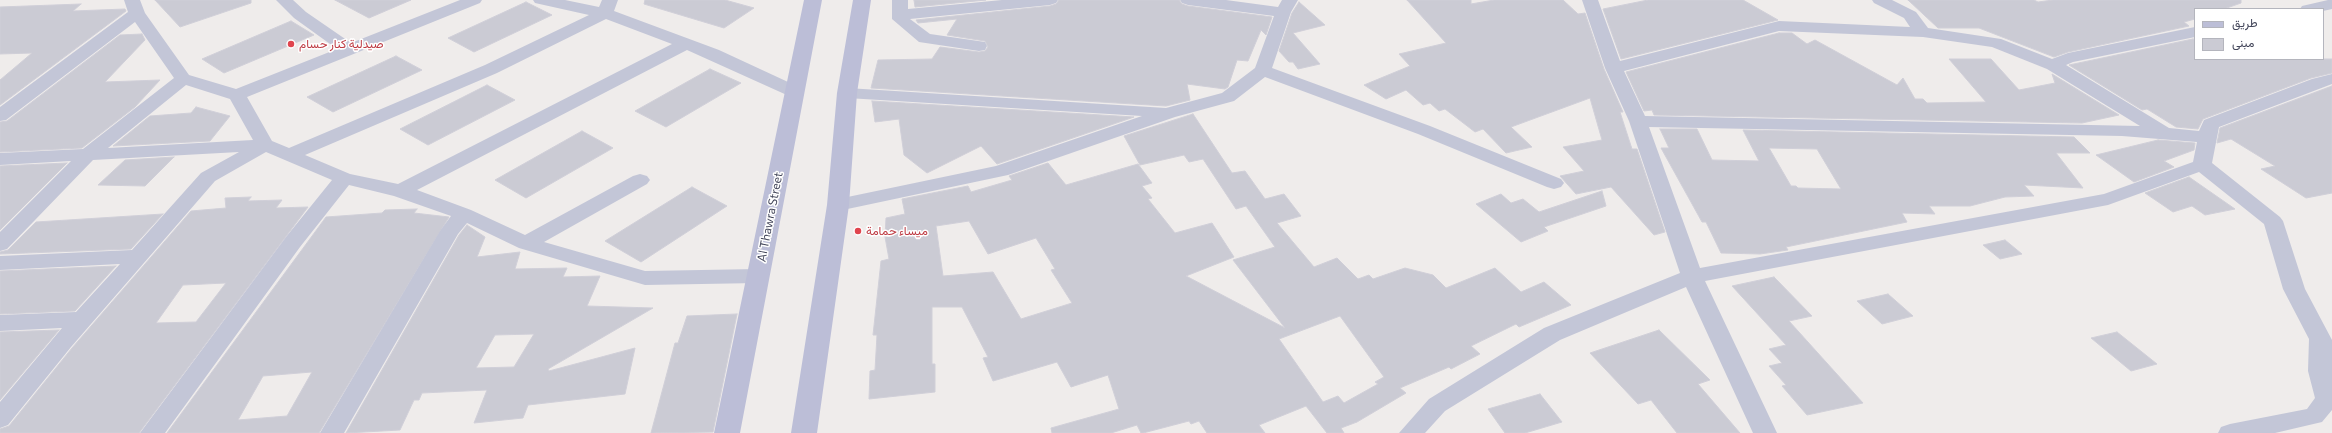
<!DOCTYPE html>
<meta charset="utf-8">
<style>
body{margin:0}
#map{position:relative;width:2332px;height:433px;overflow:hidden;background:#efeceb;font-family:Commissioner,Vazirmatn,sans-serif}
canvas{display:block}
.legend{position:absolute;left:2194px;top:8px;width:130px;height:52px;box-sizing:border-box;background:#fff;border:1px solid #b4b5bd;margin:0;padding:5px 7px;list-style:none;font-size:12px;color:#43465a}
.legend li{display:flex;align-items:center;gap:8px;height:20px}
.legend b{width:20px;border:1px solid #b4b5bd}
</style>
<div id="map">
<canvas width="2332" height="433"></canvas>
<ul class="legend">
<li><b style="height:5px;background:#bcbed7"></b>طريق</li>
<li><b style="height:11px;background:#cbcbd4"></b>مبنى</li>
</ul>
</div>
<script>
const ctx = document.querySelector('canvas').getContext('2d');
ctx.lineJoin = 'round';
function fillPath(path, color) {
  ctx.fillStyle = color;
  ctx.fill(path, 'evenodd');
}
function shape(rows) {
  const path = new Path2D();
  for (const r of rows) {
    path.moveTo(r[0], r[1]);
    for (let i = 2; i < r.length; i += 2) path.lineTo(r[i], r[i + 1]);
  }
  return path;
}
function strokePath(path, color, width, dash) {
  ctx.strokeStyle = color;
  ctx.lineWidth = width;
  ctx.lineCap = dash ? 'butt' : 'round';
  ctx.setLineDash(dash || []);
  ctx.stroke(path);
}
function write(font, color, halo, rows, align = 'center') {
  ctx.font = font + ' Commissioner,Vazirmatn,sans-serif';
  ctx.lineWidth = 3;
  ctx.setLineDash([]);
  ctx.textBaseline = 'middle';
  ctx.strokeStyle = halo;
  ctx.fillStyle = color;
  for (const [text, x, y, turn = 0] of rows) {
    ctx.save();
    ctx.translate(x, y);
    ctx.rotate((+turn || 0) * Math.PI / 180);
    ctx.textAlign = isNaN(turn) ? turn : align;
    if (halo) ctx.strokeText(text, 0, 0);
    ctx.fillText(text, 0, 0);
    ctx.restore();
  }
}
const building = shape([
 [155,0,251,0,251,3,180,27,155,0],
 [335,0,411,0,369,18,335,0],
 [645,0,725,0,754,8,724,28,644,4,645,0],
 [914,0,986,0,915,7,914,0],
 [1059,0,1179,0,1182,4,1188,6,1272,17,1266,35,1261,30,1248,61,1237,60,1228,87,1225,89,1187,84,1190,100,1166,106,871,88,878,60,932,59,940,47,979,52,985,51,988,47,985,41,947,35,957,19,918,23,916,20,1050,6,1056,4,1059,0],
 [1407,0,1471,0,1471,4,1494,0,1563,0,1578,14,1585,13,1604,69,1623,112,1620,112,1632,149,1637,149,1665,232,1654,235,1611,187,1576,194,1560,176,1584,171,1563,147,1602,140,1590,98,1511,127,1532,147,1506,153,1483,129,1475,132,1445,109,1439,111,1430,103,1423,105,1406,90,1386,99,1364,85,1410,66,1399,54,1446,43,1407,0],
 [1648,0,1743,0,1778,20,1621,59,1603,9,1648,0],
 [1908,0,2034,0,2038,2,2053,0,2241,0,2241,3,2224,9,2195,9,2195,19,2184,22,2189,26,2068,52,2054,57,1979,28,1938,28,1908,0],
 [526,2,552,15,474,52,448,38,526,2],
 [1299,2,1325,25,1293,33,1320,64,1298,69,1293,62,1289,62,1279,51,1292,13,1299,2],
 [81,4,73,11,125,9,126,11,0,105,0,80,32,53,0,54,0,7,81,4],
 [291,21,314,35,224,73,202,59,291,21],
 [1779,33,1792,33,1807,44,1815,40,1897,85,1903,78,1915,99,1923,99,1927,103,1986,102,1949,59,1991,59,2019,90,2055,83,2052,74,2119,115,2082,123,1654,115,1652,110,1644,111,1626,72,1779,33],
 [142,34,145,40,105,82,160,80,135,107,82,148,0,152,0,122,7,121,120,35,142,34],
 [2193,39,2195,40,2195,59,2332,59,2332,73,2311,78,2203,119,2198,129,2176,127,2147,109,2142,110,2069,65,2193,39],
 [396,56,422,70,333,112,307,97,396,56],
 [710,69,741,83,666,127,635,111,710,69],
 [487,85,515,100,428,145,400,129,487,85],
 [2332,86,2332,193,2306,198,2261,169,2275,166,2231,139,2217,143,2220,128,2332,86],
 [872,101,1134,117,997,164,981,146,927,173,904,155,899,119,875,122,872,101],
 [196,107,230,116,210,141,113,146,150,116,191,113,196,107],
 [1193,114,1232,173,1245,171,1265,199,1284,194,1301,216,1277,223,1314,267,1337,258,1358,279,1369,275,1373,279,1405,268,1433,275,1446,288,1495,268,1521,292,1544,282,1571,305,1519,327,1516,324,1471,346,1480,354,1451,369,1449,367,1400,388,1406,393,1357,422,1341,428,1344,433,1327,433,1306,406,1259,425,1265,433,1207,433,1199,421,1191,424,1189,421,1143,433,1141,433,1137,425,1111,433,1052,433,1051,428,1119,409,1108,375,1071,387,1057,362,993,381,983,358,988,357,962,307,932,307,932,364,935,364,935,392,869,399,870,371,875,370,877,335,873,335,881,261,889,259,885,237,886,218,905,214,902,199,968,186,971,192,1012,180,1009,176,1048,163,1066,185,1138,164,1152,183,1142,186,1152,198,1148,199,1175,233,1212,223,1234,257,1186,276,1285,328,1233,260,1275,247,1246,206,1236,209,1203,159,1189,162,1184,155,1140,165,1124,136,1193,114],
 [969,221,988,254,1036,238,1055,269,1051,270,1072,303,1021,319,993,272,943,276,936,226,969,221],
 [1340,316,1384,377,1375,382,1378,384,1344,403,1338,396,1323,402,1279,339,1340,316],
 [1660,129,1697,129,1712,160,1759,161,1743,130,2074,137,2090,153,2056,153,2083,188,2024,185,2034,196,2005,197,1970,206,1929,206,1935,214,1902,213,1907,222,1786,247,1788,250,1760,254,1721,253,1706,222,1702,222,1661,148,1669,148,1660,129],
 [1769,148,1817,149,1841,189,1798,188,1796,186,1791,186,1769,148],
 [582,131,613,148,526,198,495,180,582,131],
 [2158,140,2195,143,2194,150,2164,161,2174,167,2134,182,2096,155,2158,140],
 [174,157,145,186,98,185,125,160,174,157],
 [67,163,0,230,0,166,67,163],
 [2189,177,2235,209,2205,215,2192,206,2173,212,2145,193,2189,177],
 [692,187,727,206,641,262,605,241,692,187],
 [1602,191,1606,206,1544,227,1548,231,1521,242,1476,204,1501,194,1511,203,1523,199,1539,212,1602,191],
 [251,197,248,201,282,200,276,208,308,207,139,433,0,433,0,429,9,426,72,348,191,211,226,208,225,198,251,197],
 [226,283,196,322,156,323,183,285,226,283],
 [417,209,414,213,449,217,319,433,167,433,326,217,382,213,385,210,417,209],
 [312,372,287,416,238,420,263,376,312,372],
 [163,214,131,249,0,254,0,252,8,250,36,222,163,214],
 [467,225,485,237,477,257,520,252,515,269,567,268,563,277,600,276,587,306,653,308,548,369,549,371,635,348,625,394,528,405,523,418,474,423,487,390,422,393,419,400,414,400,400,430,346,433,459,235,467,225],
 [534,334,514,367,476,368,495,335,534,334],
 [2005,240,2022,254,2000,259,1983,245,2005,240],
 [116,266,75,311,0,314,0,271,116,266],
 [1774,277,1812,316,1789,321,1863,403,1807,415,1782,386,1786,385,1769,366,1782,363,1769,349,1786,345,1732,286,1774,277],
 [1888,294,1913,316,1882,324,1857,301,1888,294],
 [737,314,713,432,651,433,675,343,678,343,687,316,737,314],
 [59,330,0,400,0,332,59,330],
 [1659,330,1710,380,1698,384,1740,433,1677,433,1651,400,1638,404,1590,353,1659,330],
 [2117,332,2157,364,2131,371,2091,338,2117,332],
 [1540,394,1562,422,1525,433,1505,433,1488,409,1540,394]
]);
const street = shape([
 [124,0,140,0,145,13,189,75,236,89,337,49,294,18,276,0,293,0,306,12,351,43,460,0,482,0,480,3,247,97,272,141,289,148,485,65,589,15,535,3,533,0,565,0,599,7,602,0,618,0,614,11,719,50,801,88,804,92,801,96,789,96,687,50,417,190,471,210,525,235,633,176,640,174,647,176,650,180,647,184,544,242,645,271,758,269,765,271,769,276,765,281,758,283,645,285,519,248,467,223,458,234,344,433,320,433,440,231,451,216,394,196,349,185,300,247,165,433,140,433,286,237,332,180,266,152,215,181,71,347,8,425,0,428,0,402,62,328,0,331,0,315,76,312,120,264,0,270,0,256,132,250,201,173,239,152,93,160,7,249,0,251,0,232,71,161,0,165,0,153,83,149,174,78,135,22,6,120,0,121,0,107,128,12,124,0],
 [606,19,672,44,398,184,350,174,305,155,497,73,606,19],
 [186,85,230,99,253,140,108,148,186,85],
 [892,0,908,0,908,9,1002,0,1058,0,1056,3,1050,5,910,19,930,34,985,42,987,46,985,50,979,51,919,42,892,19,892,0],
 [1180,0,1226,0,1278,7,1282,0,1298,0,1291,12,1272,68,1430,126,1561,179,1564,183,1561,187,1554,189,1547,187,1418,134,1265,77,1234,101,1175,117,1008,175,838,211,831,209,828,205,831,201,838,199,996,166,1142,116,847,98,841,97,838,93,841,89,847,88,1166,108,1222,93,1255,68,1274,16,1188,5,1182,3,1180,0],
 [1582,0,1598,0,1620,61,1779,21,1910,27,1904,18,1874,3,1872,0,1892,0,1916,12,1928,28,2001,39,2052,59,2068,53,2195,27,2195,37,2073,62,2066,65,2169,128,2199,131,2204,120,2312,79,2332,74,2332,84,2219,127,2212,163,2280,217,2283,221,2305,289,2332,340,2332,410,2322,422,2275,433,2218,433,2221,427,2230,424,2307,409,2315,398,2308,371,2309,339,2283,289,2264,224,2199,172,2108,205,1705,281,1777,433,1753,433,1686,287,1560,340,1445,411,1425,433,1399,433,1429,399,1544,328,1680,273,1629,121,1605,68,1582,0],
 [1779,31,1923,37,1992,47,2047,69,2140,126,1645,116,1624,71,1779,31],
 [1649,127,2122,136,2197,142,2193,162,2104,194,1700,268,1649,127],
 [2328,0,2332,0,2332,9,2323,11,2323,9,2300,9,2302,6,2328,0]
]);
const secondary = shape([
 [804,0,822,0,740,433,714,433,804,0],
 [853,0,871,0,857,93,849,205,817,433,791,433,827,205,837,93,853,0]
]);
const markers = [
 [291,44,4,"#e0444e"],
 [858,231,4,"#e0444e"]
];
const healthNames = [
 ["صيدلية كنار حسام",299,44],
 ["ميساء حمامة",866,231]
];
const streetNames = [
 ["Al Thawra Street",770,217,-79]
];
fillPath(building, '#cbcbd4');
strokePath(building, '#d0cfd8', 1);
fillPath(street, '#c3c6d7');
fillPath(secondary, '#bcbed7');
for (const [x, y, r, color] of markers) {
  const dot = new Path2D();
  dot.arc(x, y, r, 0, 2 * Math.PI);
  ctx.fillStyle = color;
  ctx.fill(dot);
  strokePath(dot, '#fff', 1.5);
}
write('12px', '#be3a42', '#fff', healthNames, 'left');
write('12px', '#43465a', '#fff', streetNames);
</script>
